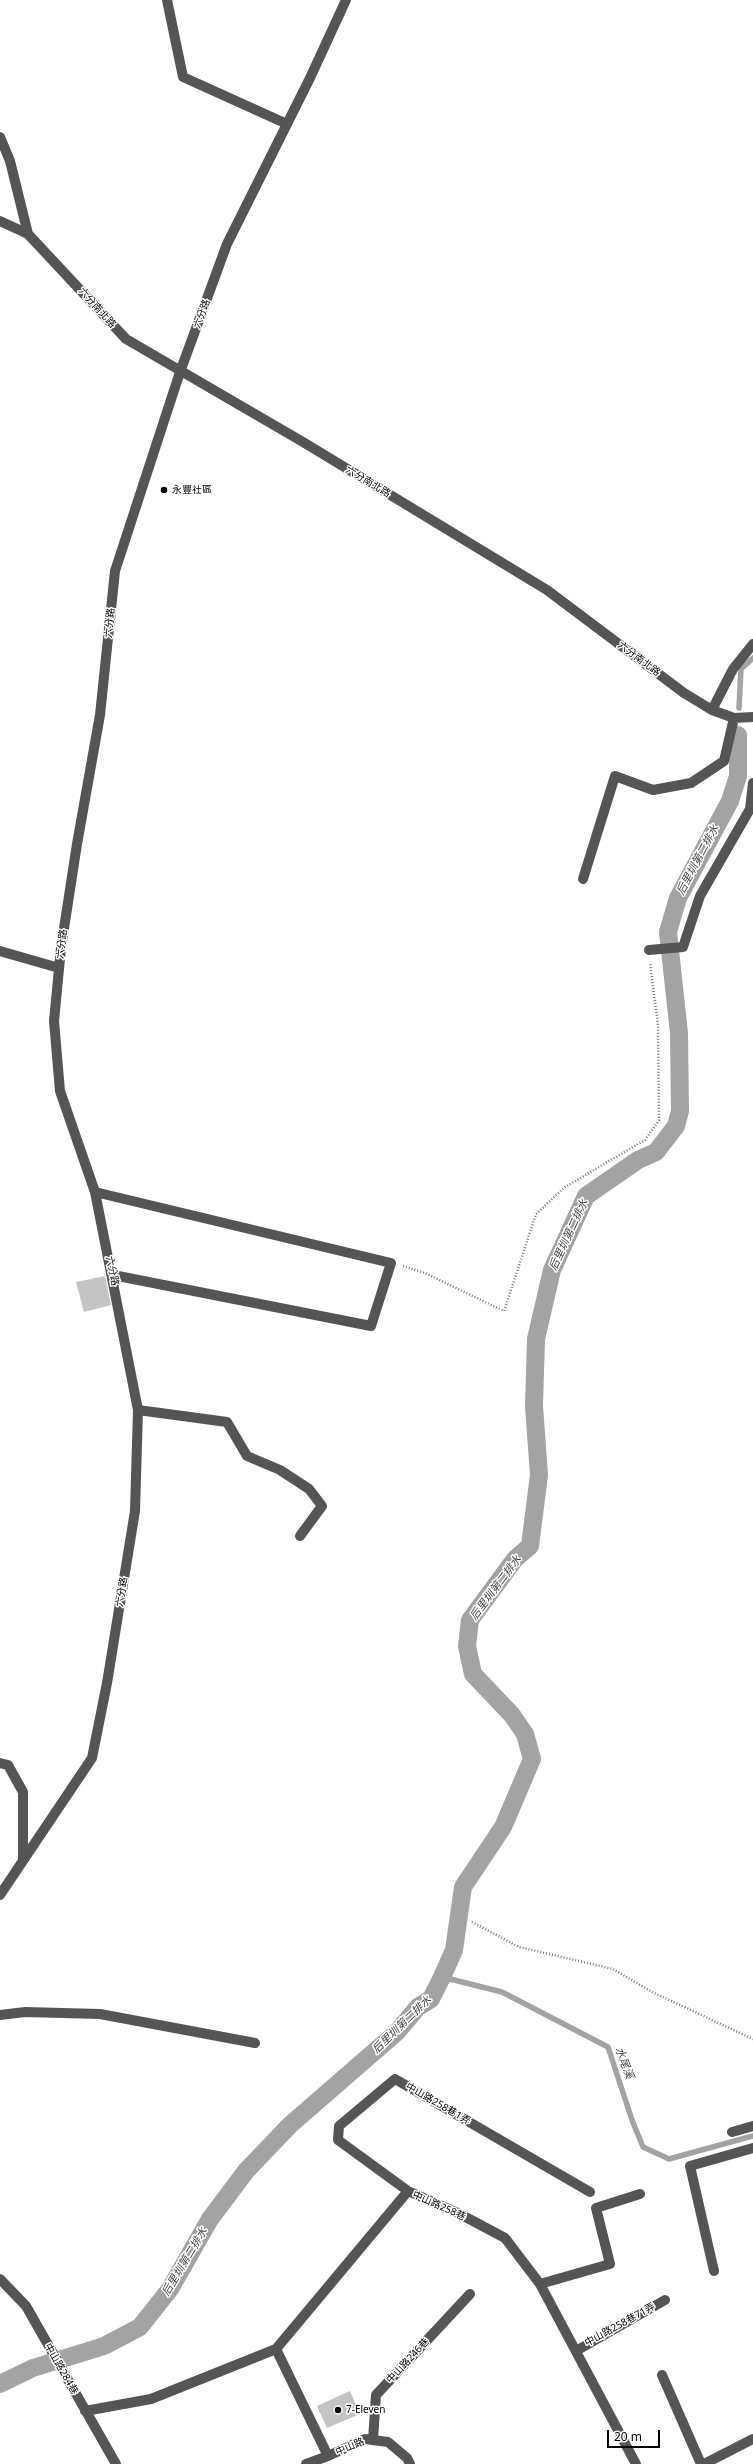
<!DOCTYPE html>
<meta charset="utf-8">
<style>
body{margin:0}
#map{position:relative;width:753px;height:2464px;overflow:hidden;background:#fff;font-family:"Noto Sans",sans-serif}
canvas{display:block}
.scale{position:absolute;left:607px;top:2430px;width:53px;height:18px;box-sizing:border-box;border:2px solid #000;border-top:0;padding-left:5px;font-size:12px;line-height:14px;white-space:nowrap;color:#000;-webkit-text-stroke:3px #fff;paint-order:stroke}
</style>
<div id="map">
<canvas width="753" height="2464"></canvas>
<div class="scale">20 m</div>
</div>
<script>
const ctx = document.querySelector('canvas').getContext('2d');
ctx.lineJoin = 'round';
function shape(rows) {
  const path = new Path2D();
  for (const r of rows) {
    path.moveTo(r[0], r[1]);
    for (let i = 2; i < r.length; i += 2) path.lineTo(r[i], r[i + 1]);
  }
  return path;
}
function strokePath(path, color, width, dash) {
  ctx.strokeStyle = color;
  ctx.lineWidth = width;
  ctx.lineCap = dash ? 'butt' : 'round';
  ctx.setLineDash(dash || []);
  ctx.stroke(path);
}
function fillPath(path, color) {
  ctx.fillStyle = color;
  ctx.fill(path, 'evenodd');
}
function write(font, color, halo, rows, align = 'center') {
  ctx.font = font + ' "Noto Sans","Noto Sans TC",sans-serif';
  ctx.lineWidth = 3;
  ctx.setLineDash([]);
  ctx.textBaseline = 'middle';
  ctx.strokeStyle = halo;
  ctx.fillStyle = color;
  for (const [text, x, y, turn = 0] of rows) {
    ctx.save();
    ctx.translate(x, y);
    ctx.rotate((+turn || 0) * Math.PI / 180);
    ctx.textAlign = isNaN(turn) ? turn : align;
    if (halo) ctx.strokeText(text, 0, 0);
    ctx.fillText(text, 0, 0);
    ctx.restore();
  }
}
const stream = shape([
 [739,708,741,669,753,658],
 [442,1977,502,1992,608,2047,632,2120,643,2147,669,2159,753,2136]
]);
const canal = shape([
 [0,2384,33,2368,104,2346,140,2327,170,2289,210,2219,246,2171,290,2125,397,2032,418,2007,431,1999,442,1977,454,1950,463,1887,503,1827,532,1759,525,1734,512,1715,473,1674,467,1646,470,1620,515,1559,530,1546,539,1475,534,1406,536,1339,552,1270,586,1196,638,1160,656,1152,676,1126,680,1111,679,1033,668,932,678,898,730,801,738,776,738,735]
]);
const building = shape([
 [105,1276,111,1305,84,1312,76,1282],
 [350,2391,360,2414,327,2428,317,2406]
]);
const path = shape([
 [403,1266,425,1273,504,1311,536,1214,565,1187,645,1140,659,1120,658,1025,650,963],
 [472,1922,519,1947,613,1969,652,1992,753,2039]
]);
const minor = shape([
 [167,0,183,77,287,124],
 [0,137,10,161,28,234],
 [0,221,28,234,126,339,303,442,547,590,684,693,712,710,734,718,753,717],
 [712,710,733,669,753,644],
 [583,879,615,776,653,790,691,783,724,761,734,718],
 [649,950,683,947,700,896,750,809,753,783],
 [0,951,59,968],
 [95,1192,391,1263,371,1326,113,1275],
 [138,1410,227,1422,247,1456,280,1470,309,1489,322,1506,300,1536],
 [0,1763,8,1765,23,1792,23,1859],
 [0,1895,92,1758,107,1683,135,1511,138,1410,95,1192,60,1091,54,1021,61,948,77,844,100,715,115,571,180,372,227,244,310,78,346,0],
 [0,2015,25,2012,100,2014,255,2043],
 [732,2132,753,2126],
 [408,2191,338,2140,339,2126,395,2079,590,2192],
 [714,2271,690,2166,753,2148],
 [0,2279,26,2306,116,2464],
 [540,2284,610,2264,596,2208,640,2194],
 [276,2349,328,2456],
 [576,2351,665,2300],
 [662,2375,701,2464],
 [85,2411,151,2399,276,2349,408,2191,458,2213,505,2238,540,2284,636,2464],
 [373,2440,376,2395,470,2294],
 [306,2464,328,2456,365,2439,388,2442,407,2458,410,2464],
 [704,2464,753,2439]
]);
const markers = [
 [164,490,4,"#000"],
 [338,2410,4,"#000"]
];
const streetNames = [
 ["六分南北路",97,308,48],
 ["六分路",202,314,-70],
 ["六分南北路",368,482,31],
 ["六分路",110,623,-84],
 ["六分南北路",639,659,37],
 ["六分路",62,944,-83],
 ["六分路",112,1271,78],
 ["六分路",122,1592,-81],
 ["中山路258巷1弄",438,2104,30],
 ["中山路258巷",439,2206,24],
 ["中山路258巷71弄",620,2325,-29],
 ["中山路246巷",408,2361,-47],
 ["中山路284巷",61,2369,60],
 ["中山路",350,2447,-23]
];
const poiNames = [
 ["永豐社區",172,490],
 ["7-Eleven",346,2410]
];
const waterNames = [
 ["后里圳第二排水",698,860,-62],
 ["后里圳第二排水",569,1235,-65],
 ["后里圳第二排水",496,1588,-53],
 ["后里圳第二排水",402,2025,-44],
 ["水尾溪",624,2063,69],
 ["后里圳第二排水",185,2262,-59]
];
strokePath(stream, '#a3a3a3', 5.5);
strokePath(canal, '#a3a3a3', 18);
fillPath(building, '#c4c4c4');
strokePath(path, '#777', 2.5, [1, 2]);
strokePath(minor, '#555', 10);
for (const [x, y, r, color] of markers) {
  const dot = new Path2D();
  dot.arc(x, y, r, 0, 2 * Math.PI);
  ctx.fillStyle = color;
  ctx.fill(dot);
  strokePath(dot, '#fff', 1.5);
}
write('10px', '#000', '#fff', streetNames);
write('10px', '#000', '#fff', poiNames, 'left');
write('italic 11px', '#444', '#fff', waterNames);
</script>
